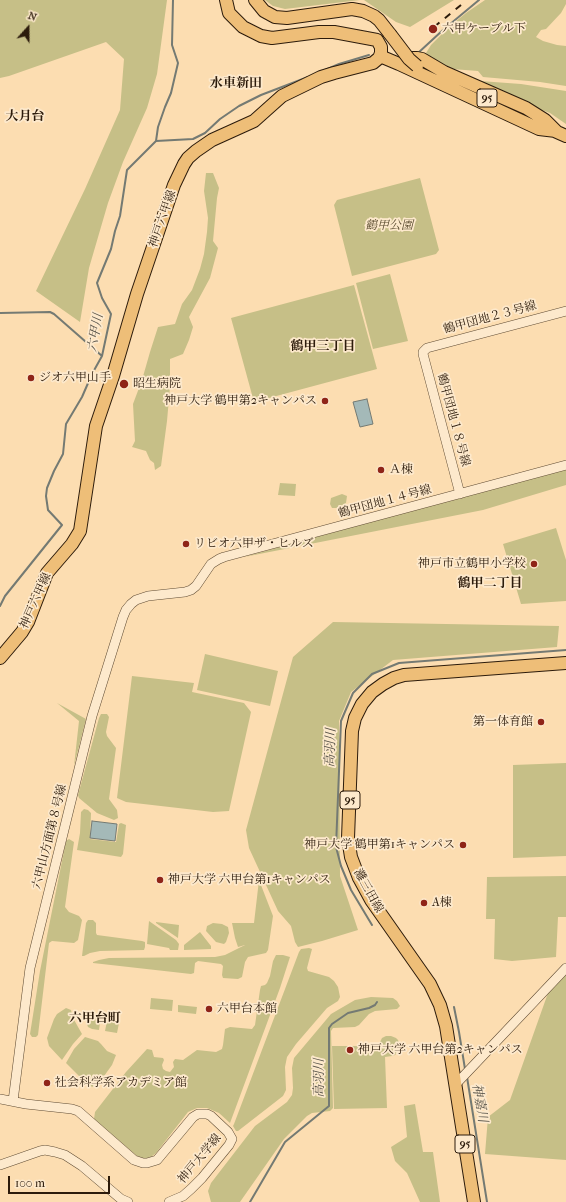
<!DOCTYPE html>
<meta charset="utf-8">
<style>
body{margin:0}
#map{position:relative;width:566px;height:1202px;overflow:hidden;background:#fcddb1;font-family:"IM FELL French Canon",serif}
canvas{display:block}
.north{position:absolute;left:8px;top:8px;width:40px;height:40px;-webkit-text-stroke:3px #fde9cc;paint-order:stroke;rotate:21deg;font-size:11px;font-weight:700;line-height:16px;text-align:center;color:#2c1b0b}
.north::after{content:'';display:block;margin:auto;width:14px;height:18px;background:#2c1b0b;clip-path:polygon(50% 0,100% 100%,50% 72%,0 100%)}
.scale{position:absolute;left:8px;top:1176px;width:102px;height:18px;box-sizing:border-box;border:2px solid #2c1b0b;border-top:0;padding-left:5px;font-size:12px;line-height:14px;white-space:nowrap;color:#2c1b0b;-webkit-text-stroke:3px #fde9cc;paint-order:stroke}
</style>
<div id="map">
<canvas width="566" height="1202"></canvas>
<div class="north">N</div>
<div class="scale">100 m</div>
</div>
<script>
const ctx = document.querySelector('canvas').getContext('2d');
ctx.lineJoin = 'round';
function fillPath(path, color) {
  ctx.fillStyle = color;
  ctx.fill(path, 'evenodd');
}
function shape(rows) {
  const path = new Path2D();
  for (const r of rows) {
    path.moveTo(r[0], r[1]);
    for (let i = 2; i < r.length; i += 2) path.lineTo(r[i], r[i + 1]);
  }
  return path;
}
function strokePath(path, color, width, dash) {
  ctx.strokeStyle = color;
  ctx.lineWidth = width;
  ctx.lineCap = dash ? 'butt' : 'round';
  ctx.setLineDash(dash || []);
  ctx.stroke(path);
}
function write(font, color, halo, rows, align = 'center') {
  ctx.font = font + ' "IM FELL French Canon","Noto Serif JP",serif';
  ctx.lineWidth = 3.5;
  ctx.setLineDash([]);
  ctx.textBaseline = 'middle';
  ctx.strokeStyle = halo;
  ctx.fillStyle = color;
  for (const [text, x, y, turn = 0] of rows) {
    ctx.save();
    ctx.translate(x, y);
    ctx.rotate((+turn || 0) * Math.PI / 180);
    ctx.textAlign = isNaN(turn) ? turn : align;
    if (halo) ctx.strokeText(text, 0, 0);
    ctx.fillText(text, 0, 0);
    ctx.restore();
  }
}
const green = shape([
 [0,0,167,0,157,74,147,108,123,162,108,203,89,268,80,322,36,291,85,189,120,110,124,59,106,42,9,76,0,78],
 [265,0,360,0,285,9,273,6],
 [364,0,454,0,410,27,396,22],
 [485,0,566,0,566,4,561,13,546,29,541,30,536,37,543,41,557,45,566,46,566,86,540,82,483,77,478,71,452,69,433,60,426,53,431,45,449,27,466,13],
 [480,81,521,84,566,91,566,124,550,113,520,102],
 [206,173,213,173,219,188,217,198,213,241,218,248,210,278,189,317,193,327,189,340,183,354,170,359,170,387,167,421,161,466,155,470,154,463,150,460,146,451,132,447,135,441,133,404,142,380,150,352,158,327,175,324,182,304,192,290,200,269,204,254,207,232,208,218,204,191],
 [420,178,439,250,436,254,352,276,334,205,337,200],
 [390,274,408,341,373,349,356,283],
 [354,285,377,369,254,402,231,318],
 [566,469,566,485,483,510,244,557,489,489],
 [280,483,296,484,295,496,278,495],
 [342,494,347,496,346,503,338,508,332,508,330,504,331,498],
 [556,528,566,560,566,601,521,604,503,544],
 [333,622,559,626,557,647,393,660,351,692,339,721,340,876,358,930,322,941,298,947,295,942,291,926,278,911,249,848,246,830,293,657],
 [205,654,278,671,270,706,197,690],
 [132,676,194,683,192,692,244,703,251,712,229,811,213,812,126,802,117,798],
 [57,703,86,719,74,766,79,721],
 [101,714,107,714,109,717,106,732,107,736,116,748,109,799,117,810,118,818,114,820,97,813,79,798,78,795,99,718],
 [566,763,566,856,513,858,513,765],
 [84,809,88,810,91,813,90,839,116,842,119,824,121,823,126,825,123,854,121,857,77,850,80,833,81,812],
 [69,839,74,842,65,907,69,912,79,916,82,920,78,940,74,943,52,941,49,943,38,1035,36,1037,32,1037,30,1034,40,971,66,841],
 [566,876,566,917,558,917,556,957,512,961,494,959,495,919,486,919,487,877],
 [259,880,273,916,268,950,266,953,248,957,245,962,242,977,238,979,223,978,222,975,223,966,221,964,198,961,195,963,194,973,191,974,93,963,93,962,99,960,109,958,215,957,225,955,245,945,238,947,235,938,232,923,254,923],
 [88,920,93,920,96,923,96,933,97,935,142,941,145,942,145,947,144,950,100,951,90,953,84,956,82,956,86,923],
 [149,921,176,940,179,944,178,950,170,950,169,948,147,944],
 [156,922,179,925,178,938,156,923],
 [213,923,222,924,228,927,229,933,226,942,224,944,216,942,206,931,207,926],
 [200,932,211,946,211,949,184,950,184,945],
 [309,948,312,949,307,968,308,971,329,977,334,981,338,987,340,997,338,1001,327,1008,296,1044,287,1057,285,1067,286,1090,283,1096,238,1131,236,1131,233,1126,234,1124,299,952,301,949],
 [276,955,283,955,290,957,280,988,230,1123,219,1113,207,1108,197,1108,188,1112,156,1153,151,1157,147,1158,142,1158,137,1156,94,1119,95,1112,126,1072,147,1049,152,1050,154,1057,163,1058,164,1060,162,1065,163,1069,166,1071,170,1072,174,1067,173,1062,175,1059,183,1060,197,1050,216,1052,222,1049,223,1045,225,1029,230,1027,252,1029,255,1025,260,990,261,986,265,985,267,983,270,976,273,961],
 [566,973,566,1160,485,1154,488,1117,510,1100,548,993],
 [371,997,393,998,397,1001,400,1006,397,1009,375,1011,369,1014,359,1025,355,1027,333,1028,331,1031,333,1108,330,1111,312,1113,307,1116,284,1139,240,1202,211,1202,208,1191,211,1183,255,1126,287,1102,292,1095,293,1088,292,1068,294,1058,331,1014,355,1000],
 [151,998,173,1000,172,1011,150,1009],
 [178,1005,197,1007,196,1014,178,1012],
 [66,1008,71,1010,73,1018,82,1034,73,1044,62,1060,49,1046,47,1038,54,1019,57,1014],
 [85,1012,101,1015,99,1030,92,1029,88,1027,86,1021],
 [108,1016,112,1016,120,1018,117,1033,105,1031],
 [386,1036,391,1036,396,1038,398,1040,400,1046,398,1052,395,1055,392,1056,385,1057,387,1108,334,1109,332,1046,378,1046,382,1038],
 [85,1037,98,1041,101,1044,107,1051,116,1055,112,1065,99,1083,94,1087,89,1086,66,1063,74,1049],
 [415,1104,423,1152,433,1152,440,1202,420,1202,407,1173,395,1161,391,1147,407,1137,404,1106]
]);
const water = shape([
 [367,399,373,424,360,427,353,402,367,399],
 [92,821,117,824,115,841,90,838,92,821]
]);
const stream = shape([
 [418,53,443,30,479,0],
 [325,70,339,64,369,55],
 [156,141,193,139,205,133,220,119,239,106,261,95,308,77],
 [0,313,50,312,54,314,102,356],
 [0,606,5,596,62,525,48,510,46,496,47,488,54,471,63,454,66,424,82,397,92,374,102,356,111,314,102,298,97,283,111,249,115,231,120,216,127,170,156,141,158,127,165,107,171,93,178,63,172,45,173,0],
 [372,925,351,890,341,866,336,847,341,721,353,693,372,674,399,663,566,650],
 [454,1007,459,1032,465,1069],
 [467,1077,487,1202],
 [250,1202,285,1142,329,1106,329,1028,332,1024,348,1013,369,1008,375,1005,377,1002]
]);
const tertiary = shape([
 [460,494,423,354,423,352,427,348,566,311],
 [455,1085,566,968],
 [0,1099,26,1104,72,1109,78,1111,134,1160,143,1163,147,1163,157,1160,193,1117,198,1114,207,1114,211,1116,228,1132,232,1139,229,1145,202,1178,191,1189,183,1196,169,1202],
 [13,1101,30,968,92,716,123,617,126,610,131,604,136,600,148,596,185,592,191,590,196,586,211,564,219,559,224,557,566,465],
 [0,1165,40,1151,45,1150,55,1152,65,1155,82,1166,121,1199,128,1202]
]);
const primary = shape([
 [255,0,264,11,275,17,287,18,352,9,363,11,374,16,379,20,390,34],
 [380,56,399,64,539,129,556,131],
 [402,63,408,61,413,58,417,58,422,59,444,72,526,108,545,120,556,131],
 [548,128,566,136],
 [0,658,22,632,28,622,47,573,72,544,80,531,96,426,113,376,137,294,174,185,184,164,188,158,196,151,212,140,254,121,282,96,321,77,334,73,373,63,379,58,381,53,381,47,377,40,334,32,319,32,272,38,261,36,243,27,229,13,226,0],
 [474,1202,446,1026,440,1005,430,984,371,900,359,878,351,857,348,838,352,731,355,718,362,704,372,692,383,684,394,678,404,675,566,663]
]);
const rail = shape([
 [434,27,461,5]
]);
const primaryBridge = shape([
 [390,34,409,59,417,66]
]);
const markers = [
 [433,29,5,"#8f2418"],
 [31,378,4,"#8f2418"],
 [124,384,5,"#8f2418"],
 [325,401,4,"#8f2418"],
 [381,470,4,"#8f2418"],
 [186,544,4,"#8f2418"],
 [534,564,4,"#8f2418"],
 [541,722,4,"#8f2418"],
 [463,845,4,"#8f2418"],
 [160,880,4,"#8f2418"],
 [424,903,4,"#8f2418"],
 [209,1009,4,"#8f2418"],
 [350,1050,4,"#8f2418"],
 [47,1083,4,"#8f2418"]
];
const shields = [
 [487,98,20],
 [350,800,20],
 [465,1144,20]
];
const shieldNames = [
 ["95",487,98],
 ["95",350,800],
 ["95",465,1144]
];
const poiNames = [
 ["六甲ケーブル下",442,29],
 ["ジオ六甲山手",39,378],
 ["昭生病院",133,384],
 ["神戸大学 鶴甲第2キャンパス",317,401,"right"],
 ["Ａ棟",389,470],
 ["リビオ六甲ザ・ヒルズ",194,544],
 ["神戸市立鶴甲小学校",526,564,"right"],
 ["第一体育館",533,722,"right"],
 ["神戸大学 鶴甲第1キャンパス",455,845,"right"],
 ["神戸大学 六甲台第1キャンパス",168,880],
 ["A棟",432,903],
 ["六甲台本館",217,1009],
 ["神戸大学 六甲台第2キャンパス",358,1050],
 ["社会科学系アカデミア館",55,1083]
];
const streetNames = [
 ["神戸六甲線",163,219,-71],
 ["鶴甲団地２３号線",490,318,-15],
 ["鶴甲団地１８号線",453,420,75],
 ["鶴甲団地１４号線",385,502,-15],
 ["神戸六甲線",36,601,-66],
 ["六甲山方面第８号線",50,837,-76],
 ["灘三田線",368,891,61],
 ["神戸大学線",200,1159,-50]
];
const parkNames = [
 ["鶴甲公園",389,226]
];
const neighbourhoodNames = [
 ["水車新田",236,84],
 ["大月台",25,117],
 ["鶴甲三丁目",323,347],
 ["鶴甲二丁目",490,584],
 ["六甲台町",95,1019]
];
const waterNames = [
 ["六甲川",96,333,-80],
 ["高羽川",331,748,-88],
 ["高羽川",320,1078,-90],
 ["神嘉川",479,1103,80]
];
fillPath(green, '#c6bf87');
fillPath(water, '#a4b9b8');
strokePath(water, '#747a73', 1);
strokePath(stream, '#747a73', 2);
strokePath(tertiary, '#604c34', 10);
strokePath(primary, '#2c1b0b', 14);
strokePath(tertiary, '#fde9cc', 9);
strokePath(primary, '#eebe78', 12);
strokePath(rail, '#2c1b0b', 2, [7, 7]);
strokePath(primaryBridge, '#2c1b0b', 14, []);
strokePath(primaryBridge, '#eebe78', 12);
for (const [x, y, r, color] of markers) {
  const dot = new Path2D();
  dot.arc(x, y, r, 0, 2 * Math.PI);
  ctx.fillStyle = color;
  ctx.fill(dot);
  strokePath(dot, '#fde9cc', 1.5);
}
for (const [x, y, w] of shields) {
  const box = new Path2D();
  box.roundRect(x - w / 2, y - 9, w, 18, 3);
  ctx.fillStyle = '#fde9cc';
  ctx.fill(box);
  strokePath(box, '#2c1b0b', 1);
}
write('bold 11px', '#2c1b0b', null, shieldNames);
write('12px', '#2c1b0b', '#fde9cc', poiNames, 'left');
write('12px', '#2c1b0b', '#fde9cc', streetNames);
write('italic 12px', '#5a4c30', '#fde9cc', parkNames);
write('bold 13px', '#2c1b0b', '#fde9cc', neighbourhoodNames);
write('italic 13px', '#565248', '#fde9cc', waterNames);
</script>
